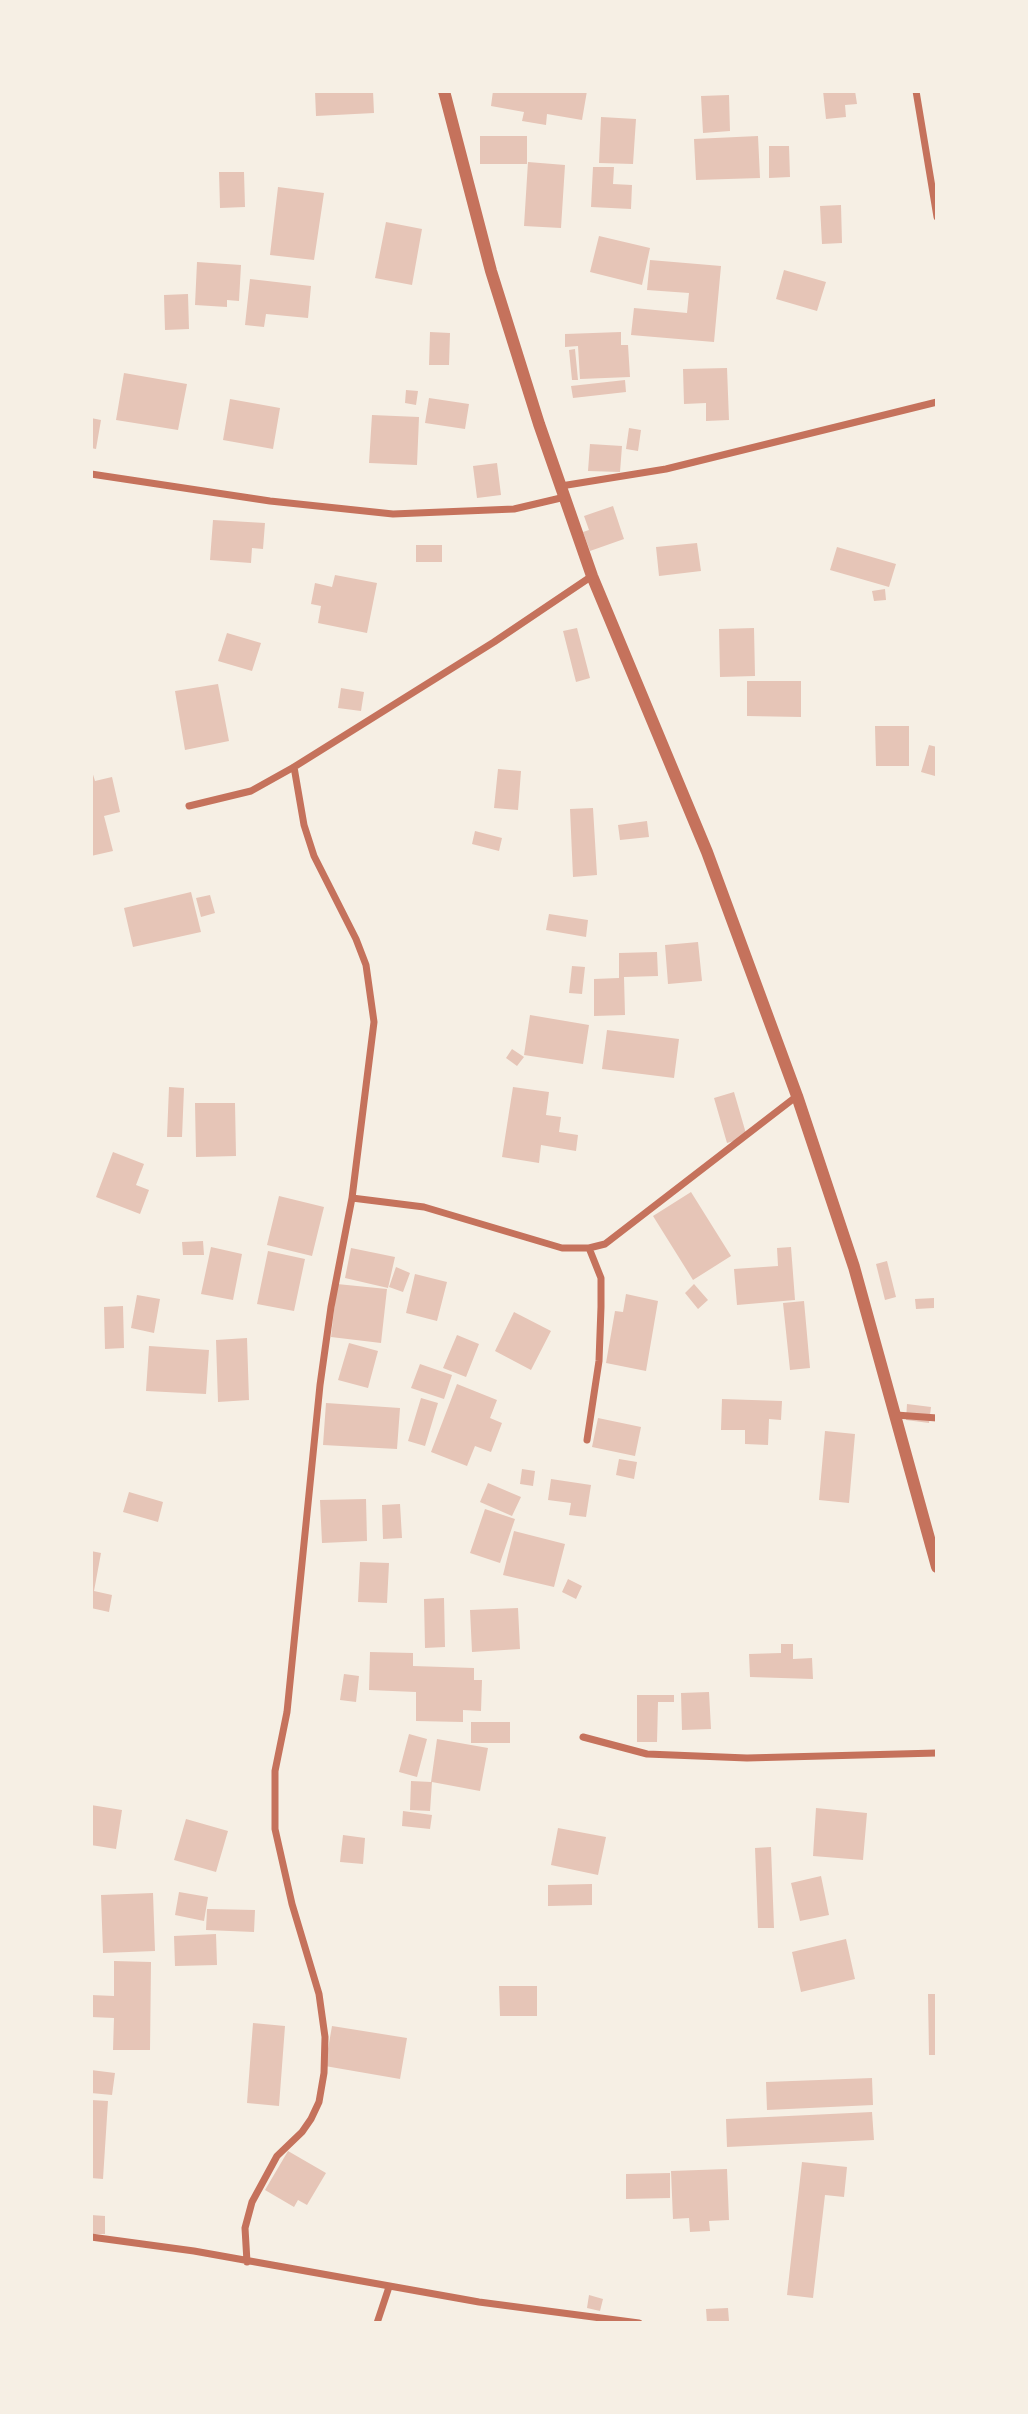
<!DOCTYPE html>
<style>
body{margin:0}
#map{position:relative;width:1028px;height:2414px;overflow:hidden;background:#f6efe4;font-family:Lato,sans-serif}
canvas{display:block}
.frame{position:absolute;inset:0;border:93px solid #f6efe4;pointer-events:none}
</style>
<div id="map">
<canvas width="1028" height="2414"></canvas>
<div class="frame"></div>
</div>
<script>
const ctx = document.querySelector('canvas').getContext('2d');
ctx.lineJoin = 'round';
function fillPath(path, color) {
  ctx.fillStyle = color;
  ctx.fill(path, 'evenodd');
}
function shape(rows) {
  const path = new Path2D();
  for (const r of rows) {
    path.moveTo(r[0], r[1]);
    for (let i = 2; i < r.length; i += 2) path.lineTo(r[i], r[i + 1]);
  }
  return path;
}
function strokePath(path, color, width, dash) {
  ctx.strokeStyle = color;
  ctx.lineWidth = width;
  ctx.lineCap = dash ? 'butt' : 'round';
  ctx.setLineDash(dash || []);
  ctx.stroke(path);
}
const building = shape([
 [315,91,373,91,374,113,316,116],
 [493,91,587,91,582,120,547,114,546,125,522,121,524,112,491,106],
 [823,91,855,91,857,104,845,105,846,117,826,119],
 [729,95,730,131,703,133,701,96],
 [601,117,636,119,633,164,599,163],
 [480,136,527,136,527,164,480,164],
 [758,136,760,178,696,180,694,139],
 [769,146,789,146,790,177,769,178],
 [528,162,565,165,561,228,524,226],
 [593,167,614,167,613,184,632,185,631,209,591,207],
 [219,172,244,172,245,207,220,208],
 [278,187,324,193,314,260,270,255],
 [841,205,842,243,822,244,820,206],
 [386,222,422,229,412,285,375,278],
 [599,236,650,248,642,285,590,272],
 [650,260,721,266,714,342,631,335,634,308,687,313,689,293,647,290],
 [197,262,241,265,239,301,227,300,227,307,195,305],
 [784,270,826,282,817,311,776,299],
 [250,279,311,286,308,318,266,314,264,327,245,325],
 [188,294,189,329,165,330,164,295],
 [430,332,450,333,449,365,429,365],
 [621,332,621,345,628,345,630,377,580,379,578,346,565,347,565,334],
 [575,349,578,380,572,380,569,350],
 [727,368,729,420,706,421,706,403,684,404,683,369],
 [124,373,187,384,178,430,116,420],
 [625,380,626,392,573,398,571,386],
 [406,390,418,391,416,405,405,403],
 [429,398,469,404,465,429,425,423],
 [230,399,280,408,273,449,223,440],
 [372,415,419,417,417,465,369,463],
 [91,418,101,420,96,449,91,448],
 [629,428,641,430,638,451,626,449],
 [590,444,622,446,620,472,588,471],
 [497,463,501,495,477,498,473,466],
 [613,506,624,539,590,551,583,532,589,530,584,516],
 [213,520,265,523,263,549,252,548,251,563,210,560],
 [697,543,701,571,659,576,656,547],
 [416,545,442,545,442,562,416,562],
 [837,547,896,564,889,587,830,570],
 [335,575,377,583,367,633,318,623,321,606,311,604,315,583,332,587],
 [885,589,886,600,874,601,872,591],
 [577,628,590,678,576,682,563,631],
 [754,628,755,676,720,677,719,629],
 [227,633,261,643,252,671,218,661],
 [747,681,801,681,801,717,747,716],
 [218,684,229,741,185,750,175,691],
 [341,688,364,692,361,711,338,708],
 [875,726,909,726,909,766,876,766],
 [929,745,937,747,935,776,921,772],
 [91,768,95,781,112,777,120,812,104,816,113,851,91,856],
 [498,769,521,771,518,810,494,808],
 [593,808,597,875,573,877,570,809],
 [647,821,649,837,620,840,618,825],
 [475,831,502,838,499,851,472,844],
 [191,892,201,932,133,947,124,908],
 [210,895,215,913,201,917,196,898],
 [549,914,588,920,586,937,546,930],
 [698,942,702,981,668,984,665,945],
 [657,952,658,976,624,977,625,1015,594,1016,594,979,619,978,619,953],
 [572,966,585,967,582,994,569,993],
 [530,1015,589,1025,583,1064,524,1055],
 [607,1030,679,1039,674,1078,602,1069],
 [512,1049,524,1057,517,1066,506,1058],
 [169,1087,184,1088,182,1137,167,1137],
 [513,1087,549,1092,546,1115,561,1117,559,1132,578,1135,576,1151,541,1145,539,1163,502,1157],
 [734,1092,747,1137,727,1143,714,1098],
 [195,1103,235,1103,236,1156,196,1157],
 [113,1152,144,1164,136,1185,149,1190,140,1214,96,1197],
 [691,1192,731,1256,693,1280,653,1216],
 [279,1196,324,1207,312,1256,267,1245],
 [203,1241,204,1255,183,1255,182,1242],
 [211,1247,242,1254,233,1300,201,1294],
 [791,1247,795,1300,737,1305,734,1269,778,1266,777,1248],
 [351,1248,395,1257,388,1288,345,1278],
 [268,1251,305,1259,294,1311,257,1304],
 [887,1261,896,1297,885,1300,876,1264],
 [396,1267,410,1273,403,1292,389,1287],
 [415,1274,447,1282,437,1321,406,1313],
 [337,1284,387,1289,381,1343,331,1337],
 [694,1284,708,1300,698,1309,685,1293],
 [626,1294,658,1301,646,1371,606,1363,615,1311,623,1312],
 [137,1295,160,1299,154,1333,131,1328],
 [934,1298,934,1308,916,1309,915,1299],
 [804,1301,810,1368,790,1370,783,1303],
 [123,1306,124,1348,105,1349,104,1307],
 [514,1312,551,1331,531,1370,495,1351],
 [457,1335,479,1344,466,1377,443,1368],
 [247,1338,249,1400,218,1402,216,1340],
 [349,1343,378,1351,368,1388,338,1380],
 [149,1346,209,1350,206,1394,146,1391],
 [420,1364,452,1375,444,1399,411,1388],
 [457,1384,497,1400,490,1418,502,1423,491,1452,475,1446,467,1466,431,1452],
 [421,1398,438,1403,425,1446,408,1441],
 [722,1399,782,1401,781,1420,769,1419,768,1445,745,1444,745,1430,721,1430],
 [326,1403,400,1408,397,1449,323,1445],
 [907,1404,931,1407,929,1423,906,1420],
 [598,1418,641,1427,635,1456,592,1447],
 [825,1431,855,1434,849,1503,819,1500],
 [619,1459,637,1462,634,1479,616,1475],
 [522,1469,535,1471,533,1486,520,1484],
 [551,1479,591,1485,586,1517,569,1515,571,1503,548,1500],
 [488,1483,521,1497,512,1516,480,1502],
 [129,1492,163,1502,158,1522,123,1512],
 [366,1499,367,1541,322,1543,320,1500],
 [400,1504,402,1538,383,1539,382,1505],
 [485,1509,515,1519,500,1563,470,1553],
 [514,1531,565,1544,554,1587,503,1575],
 [91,1551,101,1553,94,1591,112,1595,109,1612,91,1608],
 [360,1562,389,1563,387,1603,358,1602],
 [568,1579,582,1586,576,1599,562,1592],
 [444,1598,445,1647,425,1648,424,1599],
 [518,1608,520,1649,472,1652,470,1610],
 [781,1644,793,1644,793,1659,812,1658,813,1679,750,1677,749,1654,781,1653],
 [370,1652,413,1653,413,1666,474,1668,474,1680,482,1680,481,1711,463,1710,463,1722,416,1721,416,1692,369,1690],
 [344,1674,359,1676,356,1702,340,1700],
 [709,1692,711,1729,682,1730,681,1693],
 [637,1695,674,1695,674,1702,658,1702,657,1742,637,1742],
 [471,1722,510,1722,510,1743,471,1743],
 [409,1734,427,1739,417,1777,399,1772],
 [437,1739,488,1748,480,1791,432,1782,430,1811,410,1810,411,1781,431,1782],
 [91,1805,122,1810,116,1849,91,1845],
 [816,1808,867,1813,863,1860,813,1856],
 [403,1811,432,1815,430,1829,402,1826],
 [186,1819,228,1831,216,1872,174,1860],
 [558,1828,606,1837,598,1875,551,1865],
 [343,1835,365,1838,363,1864,340,1862],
 [771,1847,774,1928,758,1928,755,1848],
 [821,1876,829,1915,800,1921,791,1883],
 [592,1884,592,1905,548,1906,548,1885],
 [179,1892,208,1897,204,1921,175,1915],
 [153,1893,155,1951,103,1953,101,1895],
 [207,1909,255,1910,254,1932,206,1930],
 [216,1934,217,1965,175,1966,174,1936],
 [846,1939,855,1979,801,1992,792,1952],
 [114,1961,151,1962,150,2050,113,2050,114,2018,91,2017,91,1995,114,1996],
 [499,1986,537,1986,537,2016,500,2016],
 [928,1994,937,1994,937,2055,929,2055],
 [253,2023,285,2026,279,2106,247,2103],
 [332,2026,407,2038,400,2079,325,2066],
 [91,2070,115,2073,112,2095,91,2093],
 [872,2078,873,2105,767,2110,766,2082],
 [91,2100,108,2101,103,2179,91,2178],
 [872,2112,874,2140,727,2147,726,2119],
 [288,2151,326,2173,307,2205,298,2200,294,2207,265,2190],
 [802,2162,847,2167,844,2197,825,2195,813,2298,787,2295],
 [727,2169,729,2220,709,2221,710,2231,690,2232,689,2218,673,2219,671,2171],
 [670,2173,670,2198,626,2199,626,2174],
 [91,2215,105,2216,105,2234,91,2234],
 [589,2295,603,2299,600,2311,587,2308],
 [728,2308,729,2321,707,2323,706,2309]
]);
const minor = shape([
 [916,91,937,217],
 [91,474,270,501,393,514,514,509,565,497],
 [561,486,666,469,937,402],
 [189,806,251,791,294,767,494,642,592,576],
 [352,1198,424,1207,562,1248,589,1248,605,1244,797,1096],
 [896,1415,937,1418],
 [587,1440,599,1361,601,1307,601,1278,589,1248],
 [583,1737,647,1754,747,1758,937,1753],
 [91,2237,194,2251,479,2302,639,2323],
 [247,2262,245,2228,252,2202,277,2156,302,2132,311,2119,319,2102,324,2073,325,2037,319,1994,292,1904,275,1829,275,1771,287,1712,320,1385,331,1307,352,1198,374,1022,366,965,356,939,314,856,304,825,294,767],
 [377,2323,389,2287]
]);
const tertiary = shape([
 [444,91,491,271,539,424,592,576,707,852,797,1096,854,1267,937,1567]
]);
fillPath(building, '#e6c5b7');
strokePath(minor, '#c5725c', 7);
strokePath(tertiary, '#c5725c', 12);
</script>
